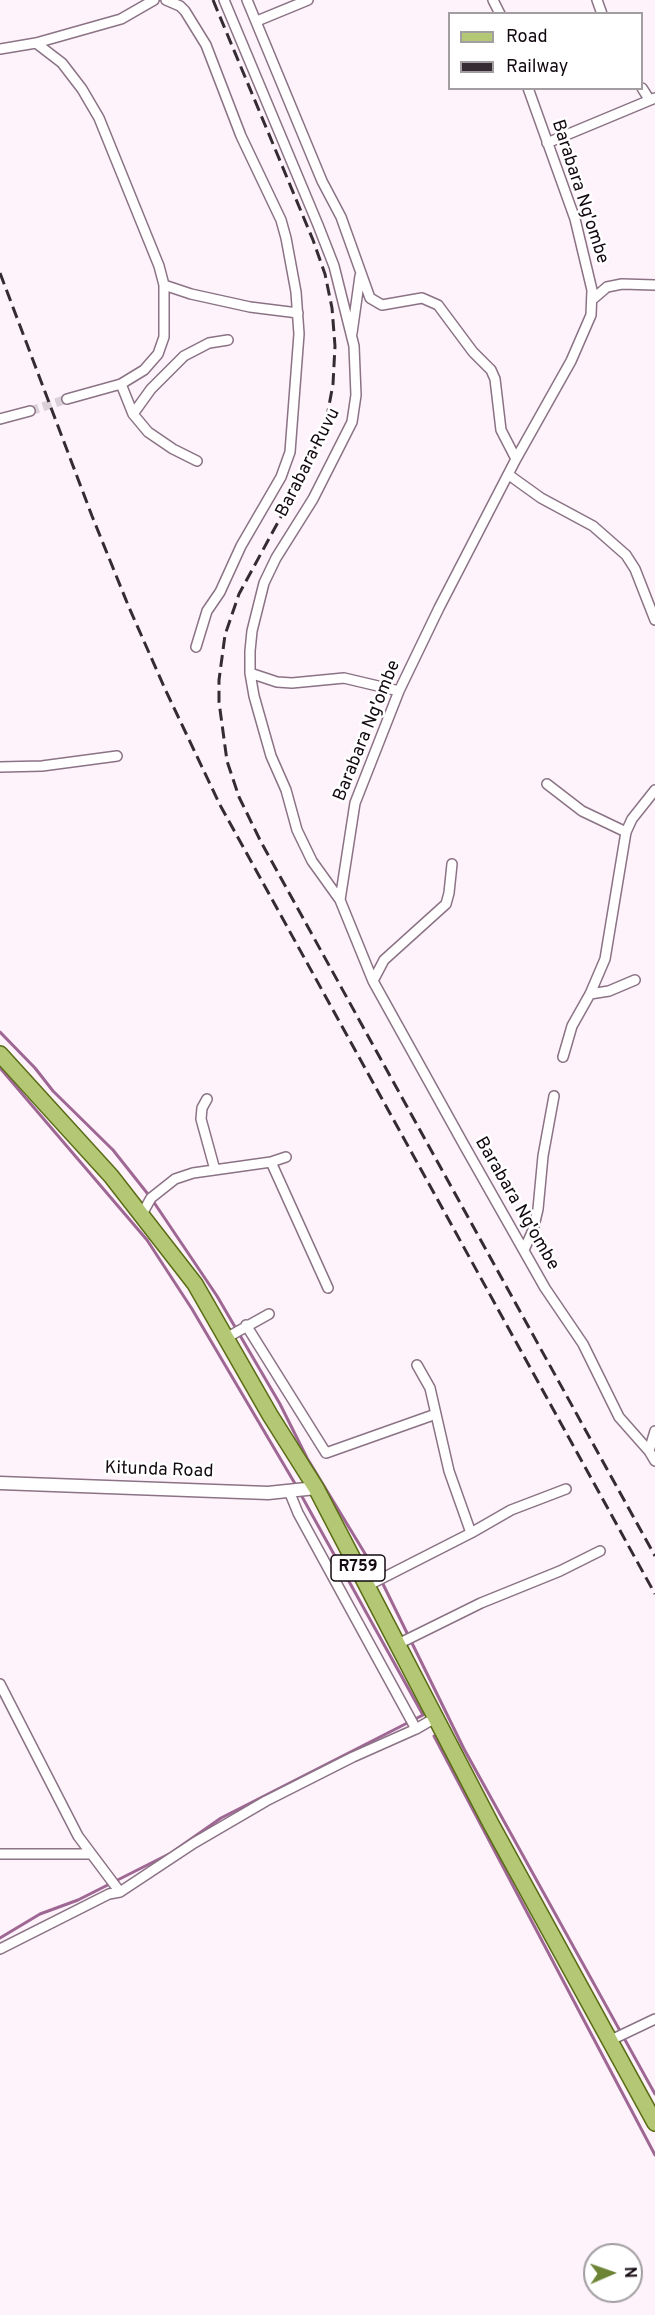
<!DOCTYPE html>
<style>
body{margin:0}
#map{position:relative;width:655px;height:2315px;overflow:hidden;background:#fef3fb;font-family:Overpass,sans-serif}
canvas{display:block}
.legend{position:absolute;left:448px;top:12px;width:195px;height:78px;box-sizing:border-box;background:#fff;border:2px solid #a19da0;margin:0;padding:8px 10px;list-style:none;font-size:18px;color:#130a11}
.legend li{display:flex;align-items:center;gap:12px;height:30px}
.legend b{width:30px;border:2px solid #a19da0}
.north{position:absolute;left:583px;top:2243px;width:60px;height:60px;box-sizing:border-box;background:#fff;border:2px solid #a19da0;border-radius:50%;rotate:88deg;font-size:16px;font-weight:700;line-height:24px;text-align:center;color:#130a11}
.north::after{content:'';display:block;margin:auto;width:21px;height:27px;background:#6d8436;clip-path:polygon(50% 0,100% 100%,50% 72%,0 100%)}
</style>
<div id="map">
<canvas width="655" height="2315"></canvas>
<ul class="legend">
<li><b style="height:8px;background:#b3c774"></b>Road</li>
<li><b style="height:8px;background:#352b32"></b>Railway</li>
</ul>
<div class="north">N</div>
</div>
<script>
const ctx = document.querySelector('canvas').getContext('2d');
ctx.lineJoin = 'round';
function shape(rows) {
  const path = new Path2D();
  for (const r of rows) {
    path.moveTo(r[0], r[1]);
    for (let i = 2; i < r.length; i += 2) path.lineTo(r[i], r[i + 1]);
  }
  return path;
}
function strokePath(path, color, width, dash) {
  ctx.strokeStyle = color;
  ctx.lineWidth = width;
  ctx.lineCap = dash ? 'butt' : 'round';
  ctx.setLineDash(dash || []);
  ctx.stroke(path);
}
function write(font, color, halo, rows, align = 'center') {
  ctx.font = font + ' Overpass,sans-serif';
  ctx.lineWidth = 5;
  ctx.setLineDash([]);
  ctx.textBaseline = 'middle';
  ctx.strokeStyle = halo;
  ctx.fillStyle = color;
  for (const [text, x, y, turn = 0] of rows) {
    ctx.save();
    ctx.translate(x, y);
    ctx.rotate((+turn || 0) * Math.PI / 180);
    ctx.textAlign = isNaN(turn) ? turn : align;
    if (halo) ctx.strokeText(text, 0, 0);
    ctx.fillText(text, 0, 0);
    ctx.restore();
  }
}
const stream = shape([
 [0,1032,35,1068,53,1091,113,1150,151,1198,217,1296,280,1404,307,1458,381,1580,464,1749,655,2094],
 [0,1068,147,1240,192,1309,297,1487],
 [434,1736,655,2155],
 [0,1938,40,1914,78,1900,171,1853,221,1818,423,1715,300,1493]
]);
const minorTunnel = shape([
 [30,411,67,399]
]);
const minor = shape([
 [166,0,180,6,185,11,206,45,241,136,281,220,286,238,296,292,299,334,290,452,281,477,241,546,220,592,207,611,196,647],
 [224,0,318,225,334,266,354,346,356,395,352,422,313,499,276,558,264,583,252,631,250,651,250,673,254,696,271,756,286,790,297,830,312,861,340,900],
 [247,0,322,181,341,217,370,298,382,305,422,298,438,305,473,352,491,370,495,379,501,430,516,459],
 [493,0,500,14],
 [597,0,602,14],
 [257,21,308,0],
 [36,43,62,63,82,89,99,118,159,266,164,285,164,337,158,354,144,370,121,384,67,399],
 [0,49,36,43,121,19,154,0],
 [528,88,575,219,592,290,591,315,571,361,516,459,439,608,399,691,355,803,340,900,373,981,464,1145,545,1288,583,1344,619,1417,649,1451,655,1461],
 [642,88,649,99],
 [547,143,655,98],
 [164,285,191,294,250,307,298,313],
 [593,299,607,287,622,284,655,285],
 [352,333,360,276],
 [121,384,133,414,148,432,173,449,197,461],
 [133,414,151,389,184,356,209,343,228,340],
 [0,419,30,411],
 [509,475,541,498,593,526,626,555,635,569,655,620],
 [250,673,277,682,292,683,344,678,399,691],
 [0,767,42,766,117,756],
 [547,784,582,811,626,832],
 [373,981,384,960,446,904,449,893,452,864],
 [590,994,609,991,635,980],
 [563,1057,572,1026,590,994,605,959,626,832,632,819,655,790],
 [207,1099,202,1108,201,1119,215,1170],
 [271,1162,328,1288],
 [142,1214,151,1198,175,1179,193,1173,271,1162,286,1157],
 [524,1250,533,1230,538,1209,543,1156,554,1096],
 [246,1325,326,1453,436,1414],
 [226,1338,269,1314],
 [417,1365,430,1388,449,1471,471,1533],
 [649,1451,655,1431],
 [289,1491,298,1513,416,1729],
 [367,1586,471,1533,511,1510,566,1489],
 [396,1645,481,1603,560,1571,600,1551],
 [0,1684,78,1836,120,1892],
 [0,1854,91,1854],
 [0,1949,109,1894,120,1892,194,1843,266,1801,353,1757,416,1729,435,1718],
 [611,2040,655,2019]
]);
const tertiary = shape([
 [0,1483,268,1493,316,1488]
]);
const primary = shape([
 [0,1054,111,1176,195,1284,270,1415,316,1488,491,1824,655,2123]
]);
const rail = shape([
 [213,0,313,240,325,274,332,308,335,346,333,384,326,422,302,478,239,594,225,635,219,680,219,702,227,761,239,797,261,842,655,1556],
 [0,273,92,516,128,605,165,689,220,805,655,1594]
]);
const shields = [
 [358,1568,54]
];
const shieldNames = [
 ["R759",358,1568]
];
const streetNames = [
 ["Barabara Ng'ombe",579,192,72],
 ["Barabara Ruvu",309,463,-63],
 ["Barabara Ng'ombe",368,731,-68],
 ["Barabara Ng'ombe",516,1204,60],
 ["Kitunda Road",159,1471,2]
];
strokePath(stream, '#9f6794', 3);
strokePath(minorTunnel, '#dbd0d8', 9, [9, 4.5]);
strokePath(minor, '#8b7285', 12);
strokePath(tertiary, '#8b7285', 15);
strokePath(primary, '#5a6d15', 18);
strokePath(minor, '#fff', 9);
strokePath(tertiary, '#fff', 12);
strokePath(primary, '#b3c774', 15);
strokePath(rail, '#352b32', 3, [12, 6]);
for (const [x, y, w] of shields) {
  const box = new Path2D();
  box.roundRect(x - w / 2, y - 13, w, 26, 4.5);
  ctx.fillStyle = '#fff';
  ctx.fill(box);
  strokePath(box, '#130a11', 1.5);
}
write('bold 16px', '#130a11', null, shieldNames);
write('18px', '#130a11', '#fff', streetNames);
</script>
